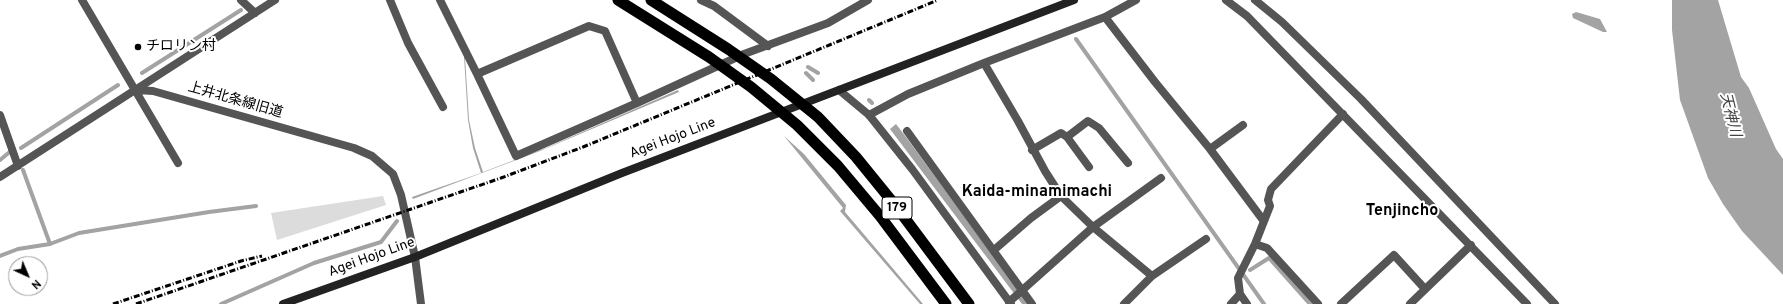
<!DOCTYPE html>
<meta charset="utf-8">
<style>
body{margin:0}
#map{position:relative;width:1783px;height:304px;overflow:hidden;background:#fff;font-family:Overpass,sans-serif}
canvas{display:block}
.north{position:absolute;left:8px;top:256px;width:40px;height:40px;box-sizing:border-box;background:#fff;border:1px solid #999;border-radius:50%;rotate:136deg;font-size:11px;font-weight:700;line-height:16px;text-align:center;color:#000}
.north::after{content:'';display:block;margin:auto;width:14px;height:18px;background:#000;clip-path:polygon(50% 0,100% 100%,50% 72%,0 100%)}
</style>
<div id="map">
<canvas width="1783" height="304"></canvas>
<div class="north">N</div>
</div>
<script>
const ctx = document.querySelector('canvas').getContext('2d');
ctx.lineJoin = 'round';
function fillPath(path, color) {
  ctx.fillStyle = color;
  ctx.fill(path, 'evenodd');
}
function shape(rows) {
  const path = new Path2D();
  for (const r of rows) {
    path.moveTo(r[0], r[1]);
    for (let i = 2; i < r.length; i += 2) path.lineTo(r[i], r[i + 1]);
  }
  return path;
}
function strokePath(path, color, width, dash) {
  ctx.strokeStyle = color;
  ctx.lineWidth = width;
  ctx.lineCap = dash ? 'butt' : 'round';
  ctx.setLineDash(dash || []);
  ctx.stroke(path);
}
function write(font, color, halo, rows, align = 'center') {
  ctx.font = font + ' Overpass,"Noto Sans JP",sans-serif';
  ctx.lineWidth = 4;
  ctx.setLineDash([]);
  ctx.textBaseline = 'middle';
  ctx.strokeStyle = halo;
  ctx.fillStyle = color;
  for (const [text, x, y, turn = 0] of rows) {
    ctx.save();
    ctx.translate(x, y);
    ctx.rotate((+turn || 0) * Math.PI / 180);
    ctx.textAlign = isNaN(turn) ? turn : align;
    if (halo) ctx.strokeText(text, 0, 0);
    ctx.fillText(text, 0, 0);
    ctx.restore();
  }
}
const green = shape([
 [383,196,386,205,277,240,271,213]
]);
const water = shape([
 [1672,0,1718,0,1741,77,1749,88,1776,149,1783,159,1783,275,1742,231,1723,204,1708,178,1680,100,1672,30],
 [1576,12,1600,19,1607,32,1603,32,1573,18,1572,14],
 [464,56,465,57,469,120,475,148,483,172,546,148,678,90,679,92,540,151,413,199,412,197,481,173,473,148,468,120],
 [896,124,909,141,1028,304,1022,304,890,129],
 [784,136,804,154,846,205,845,212,923,304,920,304,840,211,843,208]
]);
const stream = shape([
 [1076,39,1264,304],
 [808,67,818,73],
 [142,73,241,10],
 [806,73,813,80],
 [869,100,872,103],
 [21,148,118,85],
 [0,160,12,150],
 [23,170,50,244],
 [0,256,18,249,50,244,79,233,209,212,256,206],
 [1250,270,1269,258,1310,304],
 [221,304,314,263,381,242,397,221]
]);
const minor = shape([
 [82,0,178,163],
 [241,0,255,13],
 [390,0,408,43,443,107],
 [440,0,477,74,516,156,637,103,744,54,828,23,868,0],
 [701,0,714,6,768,46],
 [1226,0,1247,16,1527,304],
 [1255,0,1282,22,1361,99,1555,304],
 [1105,17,1155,82,1210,149,1263,220],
 [984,63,1018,121,1045,171,1061,196,1093,227,1152,276],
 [477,74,589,26,605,31,637,103],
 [136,90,153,91,354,148,372,156,393,174,401,195,415,257,421,304],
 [0,115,18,166],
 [869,115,908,94,984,63,1105,17,1136,0],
 [907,131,1032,304],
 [1067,137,1089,167],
 [1210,149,1243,125],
 [1032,150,1061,133,1067,137,1088,121,1099,128,1128,163],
 [0,177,275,0],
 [1255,244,1267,248,1318,304],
 [994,250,1031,218,1061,196],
 [1009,302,1093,227,1161,178],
 [1124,304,1152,276,1206,239],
 [1231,304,1240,294],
 [1247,304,1240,294,1238,278,1255,244,1270,206,1268,200,1271,189,1343,114],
 [1341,304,1394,255,1425,289],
 [1410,304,1471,245]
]);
const tertiary = shape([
 [839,90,869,115,912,169,1011,304]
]);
const secondary = shape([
 [283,304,415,257,622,173,1074,0]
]);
const trunk = shape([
 [618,0,709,57,751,87,797,125,838,166,880,216,946,304],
 [651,0,728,49,771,79,818,117,856,157,895,205,969,304]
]);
const rail = shape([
 [113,304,241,261,262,256],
 [136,304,501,178,583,147,938,0]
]);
const markers = [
 [138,47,4,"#000"]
];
const shields = [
 [897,208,30]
];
const shieldNames = [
 ["179",897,208]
];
const poiNames = [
 ["チロリン村",146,47]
];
const streetNames = [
 ["上井北条線旧道",235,101,16],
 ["Agei Hojo Line",673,139,-21],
 ["Agei Hojo Line",372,258,-20]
];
const waterNames = [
 ["天神川",1729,115,76]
];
const quarterNames = [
 ["Kaida-minamimachi",1037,193],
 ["Tenjincho",1402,212]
];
fillPath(green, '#dcdcdc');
fillPath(water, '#a3a3a3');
strokePath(stream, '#a3a3a3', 4);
strokePath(minor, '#555', 8);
strokePath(tertiary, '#555', 8);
strokePath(secondary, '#222', 8);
strokePath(trunk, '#000', 11);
strokePath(rail, '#000', 3, [6, 2, 1, 2]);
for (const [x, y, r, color] of markers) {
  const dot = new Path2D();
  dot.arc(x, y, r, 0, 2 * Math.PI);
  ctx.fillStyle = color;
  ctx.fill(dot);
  strokePath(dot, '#fff', 1.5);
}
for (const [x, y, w] of shields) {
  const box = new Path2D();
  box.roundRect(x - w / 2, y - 11, w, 22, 3);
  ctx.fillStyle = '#fff';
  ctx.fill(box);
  strokePath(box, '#000', 1);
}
write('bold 13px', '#000', null, shieldNames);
write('14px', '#000', '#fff', poiNames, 'left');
write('14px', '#000', '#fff', streetNames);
write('italic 15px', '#444', '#fff', waterNames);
write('bold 16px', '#000', '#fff', quarterNames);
</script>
